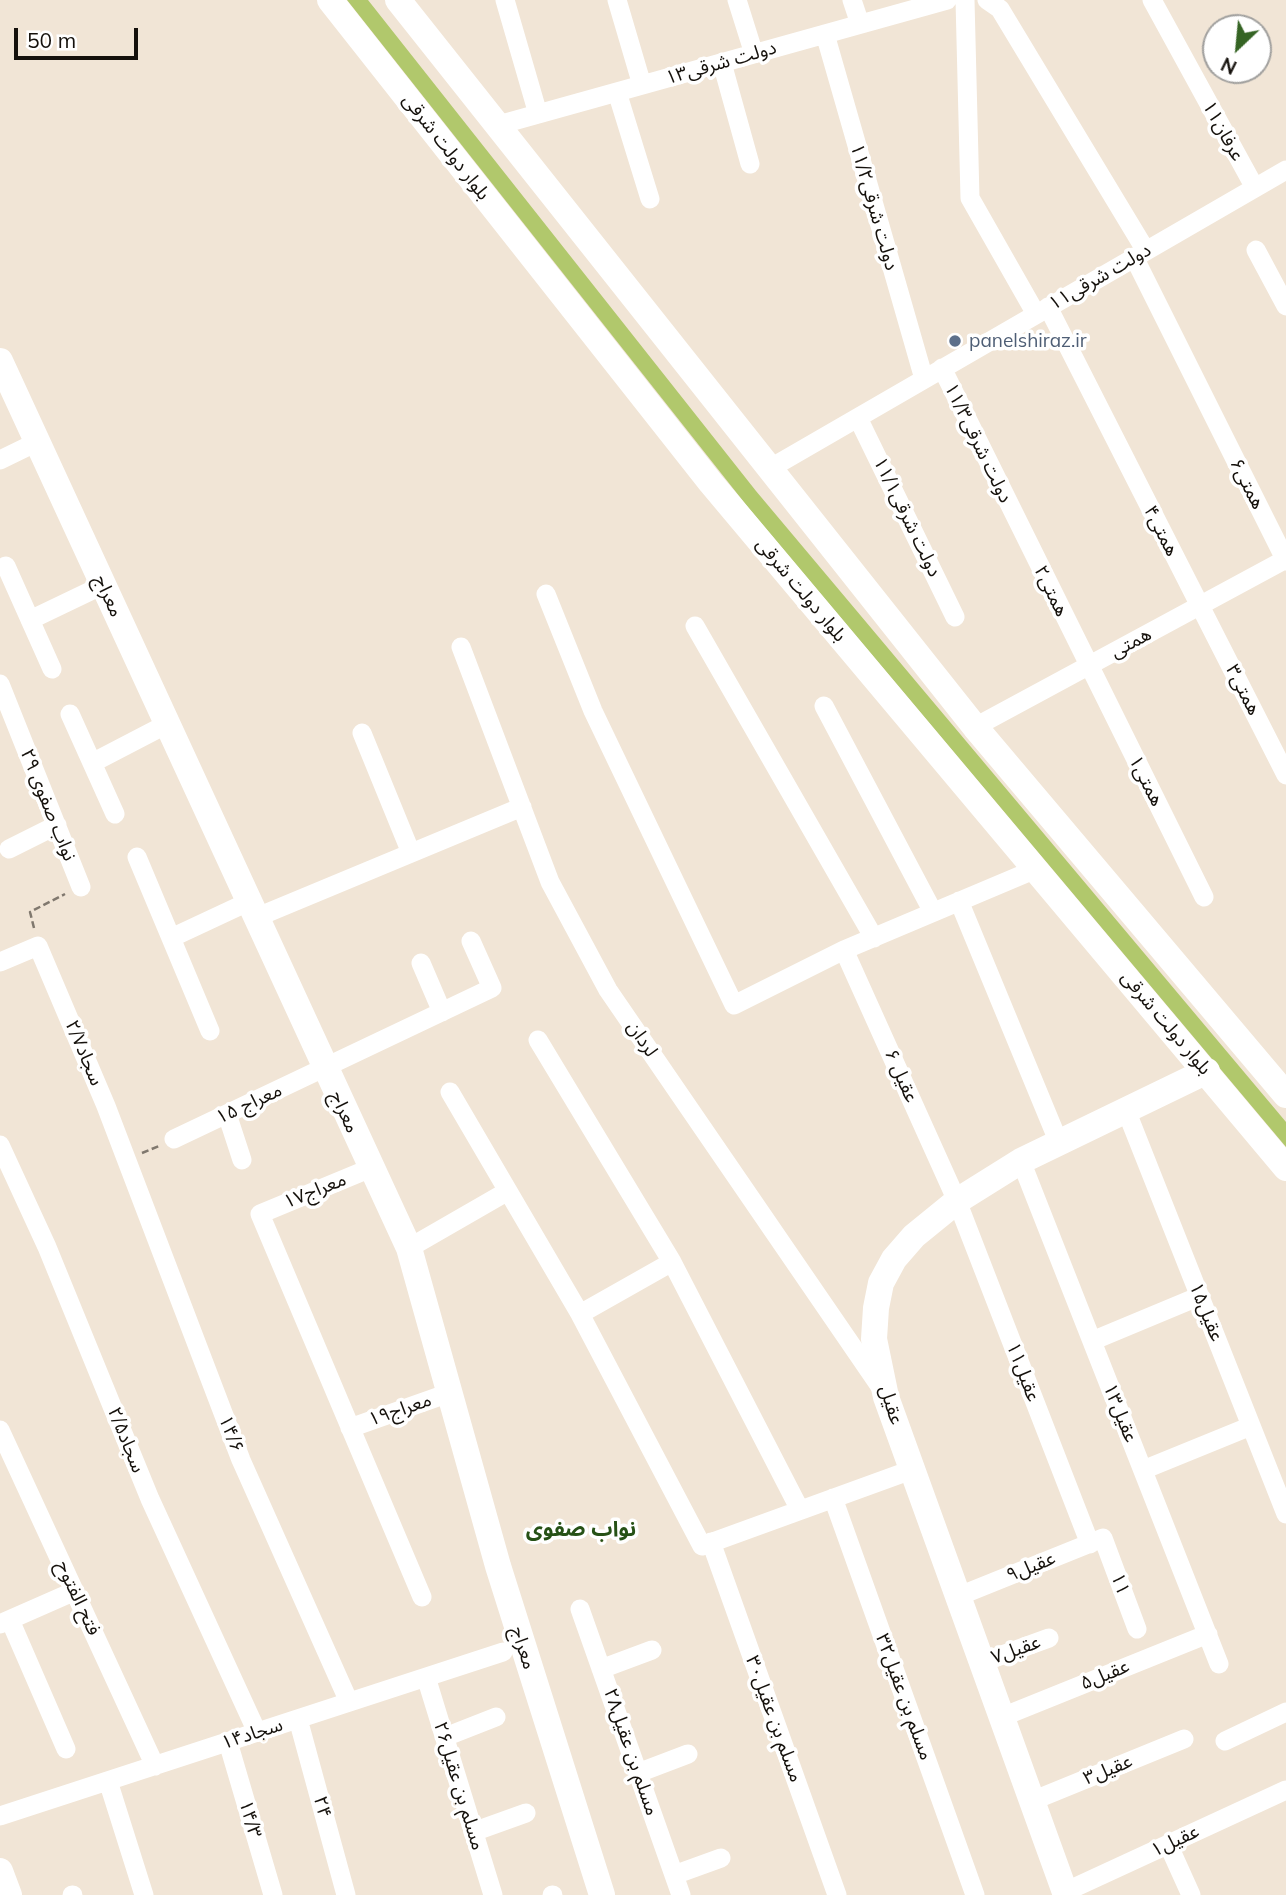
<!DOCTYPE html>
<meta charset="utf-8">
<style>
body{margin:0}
#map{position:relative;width:1286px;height:1895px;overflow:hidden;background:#f1e5d6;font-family:Mulish,sans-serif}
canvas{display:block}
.north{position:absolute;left:1202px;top:14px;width:70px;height:70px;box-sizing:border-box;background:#fff;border:2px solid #a1a09e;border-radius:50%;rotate:206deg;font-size:19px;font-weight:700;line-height:28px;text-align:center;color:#15110c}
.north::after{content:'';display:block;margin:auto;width:24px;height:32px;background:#356424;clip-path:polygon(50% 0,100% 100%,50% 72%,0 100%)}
.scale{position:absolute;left:14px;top:28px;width:124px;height:32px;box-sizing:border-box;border:4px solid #15110c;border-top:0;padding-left:9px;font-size:21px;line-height:24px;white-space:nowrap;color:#15110c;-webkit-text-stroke:5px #fff;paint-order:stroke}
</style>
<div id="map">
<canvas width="1286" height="1895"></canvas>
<div class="north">N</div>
<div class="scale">50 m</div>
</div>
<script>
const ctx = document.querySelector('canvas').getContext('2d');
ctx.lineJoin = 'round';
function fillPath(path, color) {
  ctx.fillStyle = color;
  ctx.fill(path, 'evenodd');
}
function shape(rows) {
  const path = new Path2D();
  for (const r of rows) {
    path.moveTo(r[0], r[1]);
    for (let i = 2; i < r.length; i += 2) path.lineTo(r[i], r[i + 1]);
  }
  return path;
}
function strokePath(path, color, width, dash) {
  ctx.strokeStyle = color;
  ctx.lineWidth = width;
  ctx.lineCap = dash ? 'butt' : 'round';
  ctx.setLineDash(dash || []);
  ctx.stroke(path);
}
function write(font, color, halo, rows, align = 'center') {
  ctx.font = font + ' Mulish,"Noto Sans Arabic",sans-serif';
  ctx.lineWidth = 7;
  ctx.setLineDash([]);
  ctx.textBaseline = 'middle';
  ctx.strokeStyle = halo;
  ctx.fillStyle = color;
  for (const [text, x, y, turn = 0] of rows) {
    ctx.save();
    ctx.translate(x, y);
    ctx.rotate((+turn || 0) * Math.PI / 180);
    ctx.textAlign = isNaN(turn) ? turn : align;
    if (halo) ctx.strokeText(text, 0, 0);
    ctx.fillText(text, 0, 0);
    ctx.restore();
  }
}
const green = shape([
 [347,0,368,0,756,491,1286,1122,1286,1147,747,506]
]);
const path = shape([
 [34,928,30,912,65,894],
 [142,1153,159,1146]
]);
const street = shape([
 [505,0,538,114],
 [617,0,642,85],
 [737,0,754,54],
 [852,0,860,24],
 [965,0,970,198,1036,314],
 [987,0,1000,9,1146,251],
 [1152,0,1255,188],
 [825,34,924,379],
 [722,63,750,164],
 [617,92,650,199],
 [495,126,947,0],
 [1256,250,1286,306],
 [1134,257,1286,561],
 [1048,307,1286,775],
 [942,368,1204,897],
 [858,418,955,617],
 [0,460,37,442],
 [769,469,1286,170],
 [6,566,52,669],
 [546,594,593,711,734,1005,844,950,1036,869],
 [30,620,103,585],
 [695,626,874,938],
 [461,647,550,882,608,990,881,1388],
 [0,684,81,887],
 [824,706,933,912],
 [70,714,115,814],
 [975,727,1286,559],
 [362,733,411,853],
 [92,763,167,724],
 [9,849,57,825],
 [137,857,210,1031],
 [959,901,1059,1143],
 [255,918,522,807],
 [171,938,248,902],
 [844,950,957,1201,1090,1544],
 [0,962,38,946,106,1106,241,1460,349,1702],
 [421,963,442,1012],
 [538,1040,672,1262,800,1510],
 [450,1092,580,1314,702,1546,914,1469],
 [1126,1110,1286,1514],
 [227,1114,242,1160],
 [174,1139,492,988,471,941],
 [0,1145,47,1247,150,1499,257,1732],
 [1021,1161,1219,1664],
 [371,1168,260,1214,422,1597],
 [409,1248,508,1191],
 [580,1314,672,1262],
 [1092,1341,1200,1296],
 [350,1428,449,1393],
 [0,1430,155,1766],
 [1143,1470,1251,1426],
 [833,1498,975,1895],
 [711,1542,837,1895],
 [959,1596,1103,1538,1137,1629],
 [580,1609,681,1895],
 [10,1620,66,1749],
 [0,1624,75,1591],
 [983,1662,1049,1638],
 [601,1669,652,1650],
 [426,1677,493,1895],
 [1002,1717,1208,1634],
 [298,1719,346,1895],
 [445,1737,496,1717],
 [1225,1741,1286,1712],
 [228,1742,273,1895],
 [638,1773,688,1754],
 [108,1781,144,1895],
 [1032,1801,1184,1739],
 [0,1816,503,1652],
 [473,1832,526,1813],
 [1168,1844,1191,1895],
 [674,1875,721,1858],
 [1065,1892,1286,1790],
 [72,1895,73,1895],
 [552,1895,553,1895]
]);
const secondary = shape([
 [330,0,711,483,1286,1168],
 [398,0,975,727,1286,1095],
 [0,361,409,1248,498,1566,602,1895],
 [0,1871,9,1895],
 [1066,1895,886,1397,874,1339,876,1308,881,1283,894,1259,914,1236,957,1201,1021,1161,1207,1071]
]);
const markers = [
 [955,341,7,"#5c6f8a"]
];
const streetNames = [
 ["۱۳دولت شرقی",721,63,-16],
 ["۱۱عرفان",1223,131,61],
 ["بلوار دولت شرقی",446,147,52],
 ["۱۱/۲دولت شرقی",874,207,74],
 ["۱۱دولت شرقی",1100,277,-30],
 ["۱۱/۳دولت شرقی",978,443,64],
 ["۶همتی",1247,484,63],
 ["۱۱/۱دولت شرقی",907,517,64],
 ["۴همتی",1161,531,63],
 ["بلوار دولت شرقی",801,590,50],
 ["۲همتی",1051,591,64],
 ["معراج",108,596,65],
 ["همتی",1131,643,-28],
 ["۳همتی",1243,690,63],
 ["۱همتی",1146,781,63],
 ["نواب صفوی ۲۹",48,805,68],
 ["بلوار دولت شرقی",1166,1023,50],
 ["لردان",642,1039,56],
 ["سجاد۲/۷",84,1053,67],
 ["عقیل ۶",901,1076,66],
 ["معراج ۱۵",249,1104,-25],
 ["معراج",344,1112,65],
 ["معراج۱۷",315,1191,-22],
 ["عقیل۱۵",1206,1312,68],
 ["عقیل۱۱",1023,1372,69],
 ["عقیل",891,1405,72],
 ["معراج۱۹",400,1410,-19],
 ["عقیل۱۳",1120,1413,68],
 ["۱۴/۶",231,1434,69],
 ["۲/۵سجاد",126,1440,68],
 ["عقیل۹",1031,1567,-22],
 ["۱۱",1120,1584,70],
 ["فتح الفتوح",78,1598,65],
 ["معراج",523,1648,72],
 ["عقیل۷",1016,1650,-20],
 ["عقیل۵",1105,1675,-22],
 ["مسلم بن عقیل۳۲",904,1697,70],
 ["مسلم بن عقیل۳۰",774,1719,70],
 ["۱۴سجاد",252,1734,-18],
 ["مسلم بن عقیل۲۸",631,1752,71],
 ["عقیل۳",1108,1770,-22],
 ["مسلم بن عقیل۲۶",459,1786,73],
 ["۲۴",322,1807,75],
 ["۱۴/۳",250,1819,74],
 ["عقیل۱",1175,1841,-25]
];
const serviceNames = [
 ["panelshiraz.ir",969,341]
];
const neighbourhoodNames = [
 ["نواب صفوی",581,1530]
];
fillPath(green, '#b1c86c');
strokePath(path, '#80786e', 2.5, [7, 3.5]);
strokePath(street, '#fff', 19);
strokePath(secondary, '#fff', 26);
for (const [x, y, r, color] of markers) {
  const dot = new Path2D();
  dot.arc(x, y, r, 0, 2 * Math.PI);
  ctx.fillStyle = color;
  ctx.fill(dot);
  strokePath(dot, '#fff', 2.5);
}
write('19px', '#15110c', '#fff', streetNames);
write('19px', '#4e5e75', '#fff', serviceNames, 'left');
write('bold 21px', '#265116', '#fff', neighbourhoodNames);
</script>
